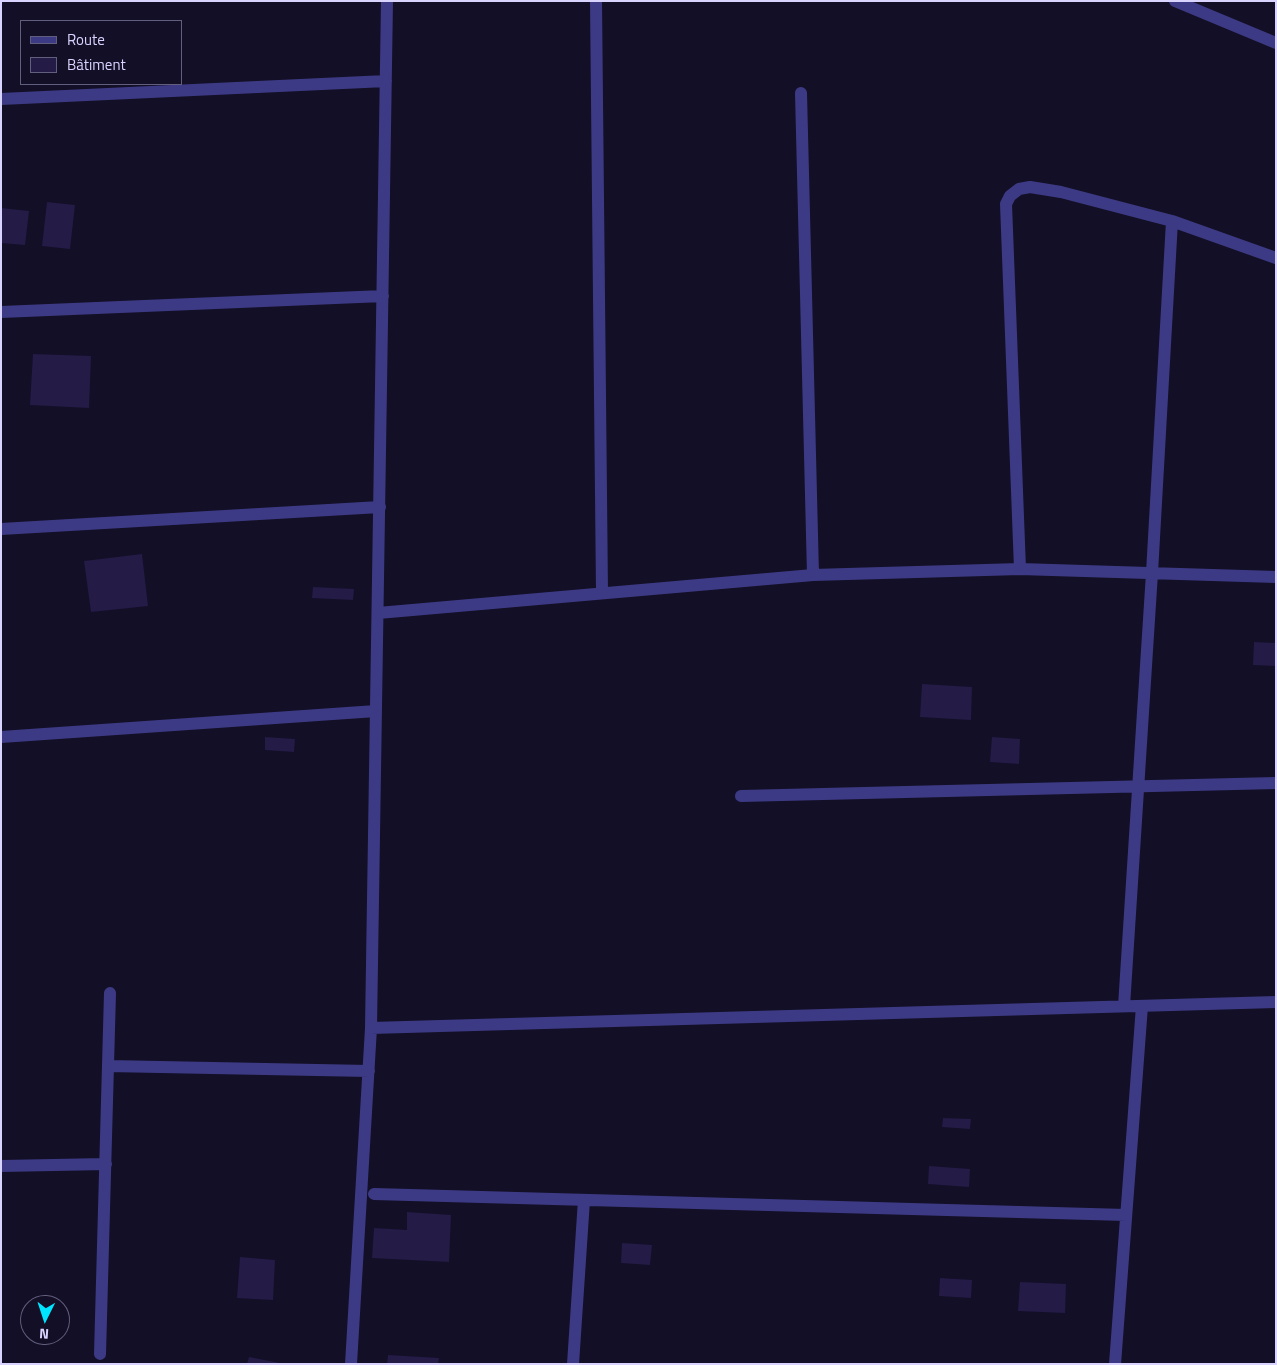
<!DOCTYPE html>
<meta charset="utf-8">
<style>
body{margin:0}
#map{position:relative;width:1277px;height:1365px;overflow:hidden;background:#130f26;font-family:"Titillium Web",sans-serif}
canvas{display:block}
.frame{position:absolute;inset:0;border:2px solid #d9d4ff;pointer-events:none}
.legend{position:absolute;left:20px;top:20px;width:162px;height:65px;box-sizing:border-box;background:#130f26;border:1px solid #625e7d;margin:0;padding:6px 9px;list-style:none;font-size:15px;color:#d9d4ff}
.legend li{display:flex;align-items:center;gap:10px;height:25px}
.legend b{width:25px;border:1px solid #625e7d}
.north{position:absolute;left:20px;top:1295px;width:50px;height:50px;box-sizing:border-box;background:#130f26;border:1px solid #625e7d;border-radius:50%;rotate:184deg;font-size:14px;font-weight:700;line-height:20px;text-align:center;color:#d9d4ff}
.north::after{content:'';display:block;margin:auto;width:18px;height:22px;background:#00e5ff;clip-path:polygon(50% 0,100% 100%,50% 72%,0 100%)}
</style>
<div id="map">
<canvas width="1277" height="1365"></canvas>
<div class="frame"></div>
<ul class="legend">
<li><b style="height:6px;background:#3d3a85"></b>Route</li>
<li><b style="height:14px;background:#241b47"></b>Bâtiment</li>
</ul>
<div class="north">N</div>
</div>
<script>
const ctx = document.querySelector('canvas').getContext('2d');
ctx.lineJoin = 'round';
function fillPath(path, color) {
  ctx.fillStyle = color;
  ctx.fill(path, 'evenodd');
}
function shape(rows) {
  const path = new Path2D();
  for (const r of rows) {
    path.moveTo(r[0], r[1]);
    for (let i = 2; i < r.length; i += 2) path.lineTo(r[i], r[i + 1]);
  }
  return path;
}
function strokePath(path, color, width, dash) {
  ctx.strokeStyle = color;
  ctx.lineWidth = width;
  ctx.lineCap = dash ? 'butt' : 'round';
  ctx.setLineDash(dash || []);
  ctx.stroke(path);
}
const building = shape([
 [47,202,75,205,70,249,42,246],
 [1,208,29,211,25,245,1,243],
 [33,354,91,356,89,408,30,405],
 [142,554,148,606,91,612,84,561],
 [313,587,354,589,353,600,312,598],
 [1254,642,1276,643,1276,666,1253,665],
 [922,684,972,687,971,720,920,717],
 [265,737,295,739,294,752,265,750],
 [992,737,1020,739,1019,764,990,762],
 [943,1118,971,1119,970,1129,942,1127],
 [929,1166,970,1169,969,1187,928,1184],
 [407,1212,451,1215,449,1262,372,1258,374,1228,407,1230],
 [622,1243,652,1245,650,1265,621,1263],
 [240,1257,275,1260,273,1300,237,1298],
 [940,1278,972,1280,971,1298,939,1296],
 [1020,1282,1066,1284,1065,1313,1018,1311],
 [388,1355,439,1358,438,1364,387,1364],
 [249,1357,280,1363,280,1364,247,1364]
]);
const minor = shape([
 [596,1,602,593],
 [1175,1,1276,43],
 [801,93,813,575],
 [1,99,386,81],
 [1,312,383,296],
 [1,529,380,507],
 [1020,569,1006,204,1010,196,1019,189,1030,187,1061,192,1172,221,1276,258],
 [378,613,813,575,1020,569,1276,577],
 [1,737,376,711],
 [741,796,1276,783],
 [1124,1006,1152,573,1172,221],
 [371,1028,1276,1002],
 [108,1066,369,1071],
 [1,1166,106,1164],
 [374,1194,1126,1215],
 [100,1354,110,993],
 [351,1364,371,1028,387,1],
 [573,1364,584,1200],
 [1115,1364,1142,1006]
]);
fillPath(building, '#241b47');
strokePath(minor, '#3d3a85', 12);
</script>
